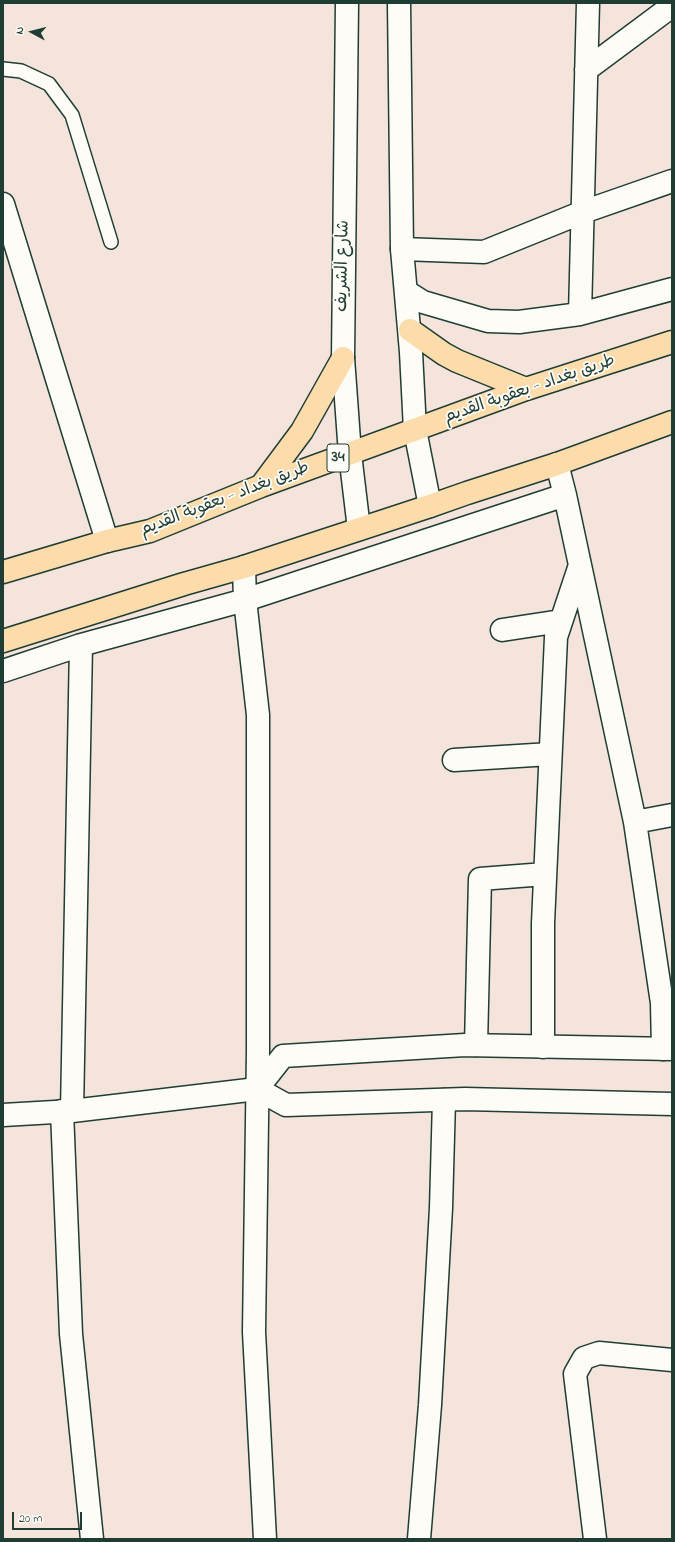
<!DOCTYPE html>
<meta charset="utf-8">
<style>
body{margin:0}
#map{position:relative;width:675px;height:1542px;overflow:hidden;background:#f5e4db;font-family:"Indie Flower",sans-serif}
canvas{display:block}
.frame{position:absolute;inset:0;border:4px solid #1f3d34;pointer-events:none}
.north{position:absolute;left:12px;top:12px;width:40px;height:40px;-webkit-text-stroke:3px #fdfcf7;paint-order:stroke;rotate:277deg;font-size:11px;font-weight:700;line-height:16px;text-align:center;color:#1f3d34}
.north::after{content:'';display:block;margin:auto;width:14px;height:18px;background:#1f3d34;clip-path:polygon(50% 0,100% 100%,50% 72%,0 100%)}
.scale{position:absolute;left:12px;top:1512px;width:70px;height:18px;box-sizing:border-box;border:2px solid #1f3d34;border-top:0;padding-left:5px;font-size:12px;line-height:14px;white-space:nowrap;color:#1f3d34;-webkit-text-stroke:3px #fdfcf7;paint-order:stroke}
</style>
<div id="map">
<canvas width="675" height="1542"></canvas>
<div class="frame"></div>
<div class="north">N</div>
<div class="scale">20 m</div>
</div>
<script>
const ctx = document.querySelector('canvas').getContext('2d');
ctx.lineJoin = 'round';
function shape(rows) {
  const path = new Path2D();
  for (const r of rows) {
    path.moveTo(r[0], r[1]);
    for (let i = 2; i < r.length; i += 2) path.lineTo(r[i], r[i + 1]);
  }
  return path;
}
function strokePath(path, color, width, dash) {
  ctx.strokeStyle = color;
  ctx.lineWidth = width;
  ctx.lineCap = dash ? 'butt' : 'round';
  ctx.setLineDash(dash || []);
  ctx.stroke(path);
}
function write(font, color, halo, rows, align = 'center') {
  ctx.font = font + ' "Indie Flower","Playpen Sans Arabic",sans-serif';
  ctx.lineWidth = 3.5;
  ctx.setLineDash([]);
  ctx.textBaseline = 'middle';
  ctx.strokeStyle = halo;
  ctx.fillStyle = color;
  for (const [text, x, y, turn = 0] of rows) {
    ctx.save();
    ctx.translate(x, y);
    ctx.rotate((+turn || 0) * Math.PI / 180);
    ctx.textAlign = isNaN(turn) ? turn : align;
    if (halo) ctx.strokeText(text, 0, 0);
    ctx.fillText(text, 0, 0);
    ctx.restore();
  }
}
const lane = shape([
 [3,69,21,71,49,84,72,115,111,242]
]);
const street = shape([
 [586,70,672,6],
 [3,204,107,541],
 [402,249,484,252,583,212,672,181],
 [407,292,423,302,488,321,519,322,580,314,672,289],
 [580,314,588,3],
 [557,464,565,495,635,822,662,1003,663,1049],
 [244,567,245,600,258,715,258,1050,254,1332,265,1539],
 [502,630,561,621],
 [3,671,81,645,245,600,565,495],
 [454,760,550,754],
 [635,822,672,815],
 [476,1045,480,879,545,874],
 [543,1047,543,923,556,637,580,565],
 [62,1111,71,1334,92,1539],
 [72,1111,81,645],
 [419,1539,430,1405,441,1208,444,1100],
 [595,1539,575,1374,584,1358,599,1353,672,1360]
]);
const secondary = shape([
 [347,3,343,358,350,454,359,529],
 [399,3,402,249,411,352,415,430,430,506],
 [257,1089,283,1056,465,1045,672,1049],
 [3,1115,72,1111,257,1089,286,1105,465,1099,672,1104]
]);
const highway = shape([
 [410,330,444,354,457,361,526,389],
 [261,486,302,431,343,358],
 [3,572,107,541,150,531,261,486,526,389,672,342],
 [3,641,184,584,244,567,430,506,467,493,557,464,672,422]
]);
const shields = [
 [338,458,22]
];
const shieldNames = [
 ["34",338,458]
];
const streetNames = [
 ["شارع الشريف",344,266,-89],
 ["طريق بغداد - بعقوبة القديم",530,390,-19],
 ["طريق بغداد - بعقوبة القديم",225,500,-21]
];
strokePath(lane, '#1f3d34', 16);
strokePath(street, '#1f3d34', 25);
strokePath(secondary, '#1f3d34', 25);
strokePath(highway, '#1f3d34', 25);
strokePath(lane, '#fdfcf7', 13);
strokePath(street, '#fdfcf7', 22);
strokePath(secondary, '#fdfcf7', 22);
strokePath(highway, '#fddcac', 22);
for (const [x, y, w] of shields) {
  const box = new Path2D();
  box.roundRect(x - w / 2, y - 14, w, 28, 3);
  ctx.fillStyle = '#fdfcf7';
  ctx.fill(box);
  strokePath(box, '#1f3d34', 1);
}
write('bold 16px', '#1f3d34', null, shieldNames);
write('17px', '#1f3d34', '#fdfcf7', streetNames);
</script>
